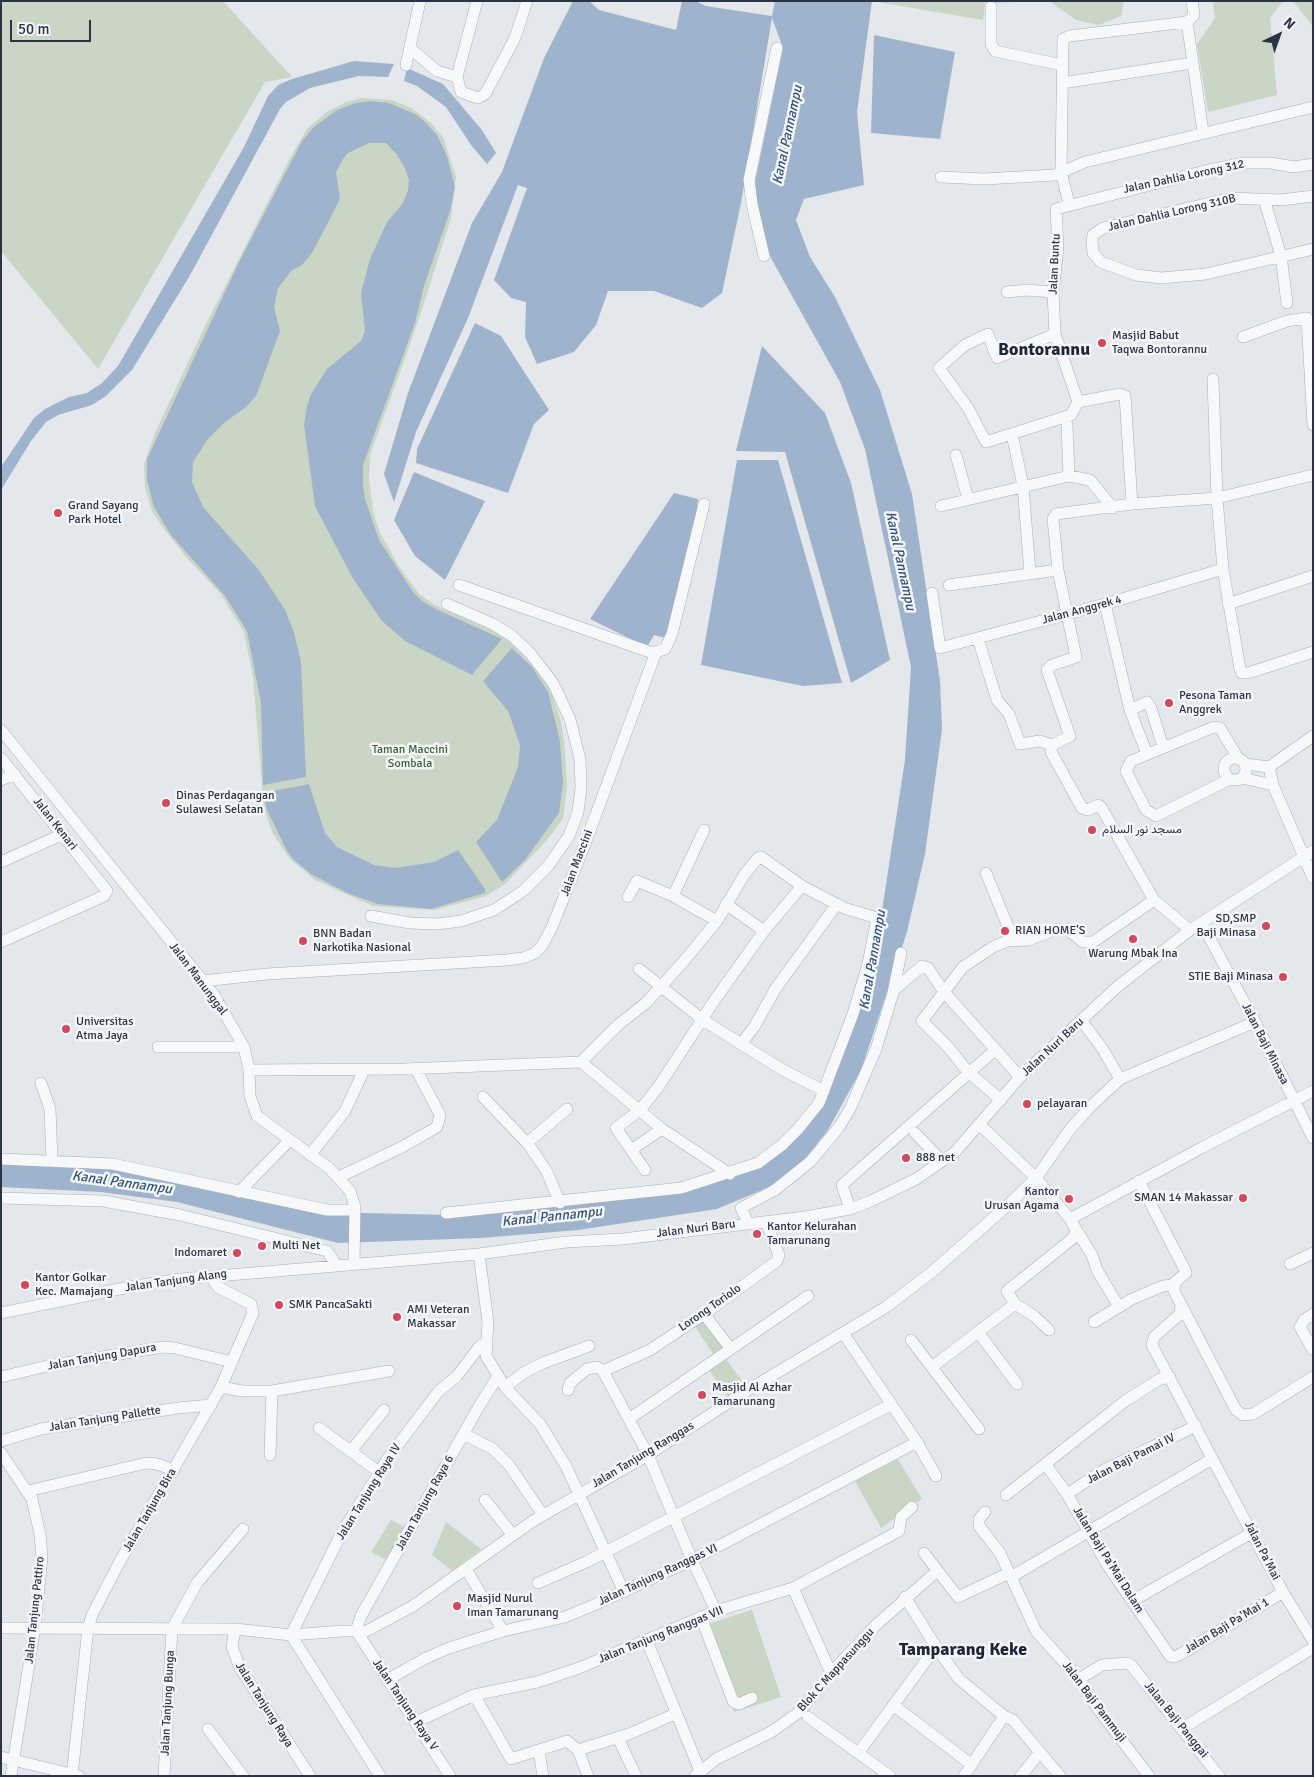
<!DOCTYPE html>
<meta charset="utf-8">
<style>
body{margin:0}
#map{position:relative;width:1314px;height:1777px;overflow:hidden;background:#e4e7ec;font-family:Signika,sans-serif}
canvas{display:block}
.frame{position:absolute;inset:0;border:2px solid #2b3445;pointer-events:none}
.north{position:absolute;left:1254px;top:10px;width:50px;height:50px;-webkit-text-stroke:4px #f4f6f9;paint-order:stroke;rotate:42deg;font-size:14px;font-weight:700;line-height:20px;text-align:center;color:#2b3445}
.north::after{content:'';display:block;margin:auto;width:18px;height:22px;background:#2b3445;clip-path:polygon(50% 0,100% 100%,50% 72%,0 100%)}
.scale{position:absolute;left:10px;top:20px;width:81px;height:22px;box-sizing:border-box;border:2px solid #2b3445;border-top:0;padding-left:6px;font-size:15px;line-height:18px;white-space:nowrap;color:#2b3445;-webkit-text-stroke:4px #f4f6f9;paint-order:stroke}
</style>
<div id="map">
<canvas width="1314" height="1777"></canvas>
<div class="frame"></div>
<div class="north">N</div>
<div class="scale">50 m</div>
</div>
<script>
const ctx = document.querySelector('canvas').getContext('2d');
ctx.lineJoin = 'round';
function fillPath(path, color) {
  ctx.fillStyle = color;
  ctx.fill(path, 'evenodd');
}
function shape(rows) {
  const path = new Path2D();
  for (const r of rows) {
    if (r.length === 3) {
      path.moveTo(r[0] + r[2], r[1]);
      path.arc(r[0], r[1], r[2], 0, 2 * Math.PI);
      continue;
    }
    path.moveTo(r[0], r[1]);
    for (let i = 2; i < r.length; i += 2) path.lineTo(r[i], r[i + 1]);
  }
  return path;
}
function strokePath(path, color, width, dash) {
  ctx.strokeStyle = color;
  ctx.lineWidth = width;
  ctx.lineCap = dash ? 'butt' : 'round';
  ctx.setLineDash(dash || []);
  ctx.stroke(path);
}
function write(font, color, halo, rows, align = 'center') {
  ctx.font = font + ' Signika,Vazirmatn,sans-serif';
  ctx.lineWidth = 5;
  ctx.setLineDash([]);
  ctx.textBaseline = 'middle';
  ctx.strokeStyle = halo;
  ctx.fillStyle = color;
  for (const [text, x, y, turn = 0] of rows) {
    ctx.save();
    ctx.translate(x, y);
    ctx.rotate((+turn || 0) * Math.PI / 180);
    ctx.textAlign = isNaN(turn) ? turn : align;
    if (halo) ctx.strokeText(text, 0, 0);
    ctx.fillText(text, 0, 0);
    ctx.restore();
  }
}
const green = shape([
 [1,1,223,1,292,77,265,82,98,369,1,251],
 [872,1,1124,1,1121,16,1099,25,1076,20,1049,1,985,3,983,20],
 [1213,1,1283,1,1270,18,1277,95,1208,112,1197,44,1215,18],
 [1292,1,1313,1,1313,26,1297,6],
 [361,98,392,100,411,108,430,122,443,137,456,176,451,218,416,328,370,455,369,479,373,511,380,533,400,568,419,594,435,605,502,635,519,650,539,673,552,693,561,722,565,750,567,787,563,819,547,840,505,884,486,896,435,910,373,906,315,880,290,859,272,832,264,809,253,677,244,632,220,593,187,558,164,529,152,511,145,487,144,464,155,433,204,328,290,158,307,129,325,113,346,102],
 [709,1316,730,1346,715,1357,694,1325],
 [725,1358,746,1386,729,1399,709,1370],
 [898,1459,922,1499,881,1528,855,1481],
 [391,1520,410,1530,392,1563,371,1552],
 [446,1522,481,1549,452,1571,432,1555],
 [752,1610,781,1697,734,1712,705,1625]
]);
const water = shape([
 [573,1,590,2,599,10,676,30,682,1,695,1,706,6,772,16,775,1,872,1,857,112,864,185,804,199,796,220,810,257,835,297,880,390,912,494,940,681,942,729,925,854,907,932,861,1070,828,1130,801,1164,767,1188,717,1209,578,1230,481,1238,338,1243,177,1202,101,1192,1,1187,1,1162,110,1165,319,1212,453,1215,735,1176,815,1112,881,917,905,760,911,667,865,449,840,382,772,260,764,240,753,192,783,48,772,18,741,203,722,293,702,308,654,291,608,291,596,325,574,352,537,364,525,337,526,302,511,298,494,280,527,188,518,185,468,318,416,432,394,502,384,474,408,393,472,223,502,172,544,58],
 [874,35,955,52,940,139,871,133],
 [354,61,394,64,388,77,359,76,310,88,286,102,280,109,189,277,132,370,106,396,92,405,58,415,46,422,31,441,1,490,1,467,34,418,45,409,69,397,87,393,102,383,118,366,244,147,268,96,278,85,292,79],
 [407,68,443,84,482,130,496,153,487,164,471,145,446,107,417,86,404,81],
 [371,101,389,103,415,114,424,121,437,135,447,156,455,187,450,211,424,286,415,323,363,465,363,485,365,499,379,540,413,592,422,601,436,609,502,639,472,675,405,641,381,620,352,577,315,506,304,425,307,406,311,394,327,369,361,341,365,331,361,293,370,259,387,222,403,203,408,190,409,180,405,168,397,155,386,143,369,143,348,153,343,159,336,172,340,198,332,215,312,253,302,265,291,271,278,288,274,307,280,331,256,396,245,408,225,422,208,439,193,462,192,482,203,507,259,570,285,610,294,632,301,662,306,777,263,785,261,703,247,631,225,596,171,535,154,507,147,480,147,459,239,262,302,141,314,127,337,110,356,103],
 [475,323,501,336,549,410,534,424,508,493,416,463,417,449],
 [762,346,825,413,851,483,890,660,851,683,785,452,736,451],
 [737,460,778,460,842,683,803,686,701,665],
 [414,472,485,501,445,580,415,556,394,520],
 [674,493,698,499,692,553,669,639,654,635,647,647,590,619],
 [512,648,532,667,548,692,560,741,563,783,559,813,525,860,502,882,476,842,497,820,518,767,520,745,508,711,483,681],
 [309,784,325,833,337,847,374,865,395,868,434,862,458,850,485,889,485,893,431,909,378,904,347,893,311,874,294,860,287,851,267,810,263,793]
]);
const minor = shape([
 [477,1,457,77,461,92,478,98,485,94,490,85,515,38,527,1],
 [1192,1,1194,15,1187,22,1203,132],
 [991,7,991,44,995,51,1062,65],
 [410,48,437,71,457,77],
 [406,65,420,1],
 [1062,83,1192,63],
 [941,177,984,179,1055,175,1085,162,1313,107],
 [1313,196,1281,200,1231,198,1103,228,1093,235,1092,242,1093,253,1101,262,1136,275,1161,278,1206,274,1313,249],
 [1264,199,1281,256,1287,303],
 [1069,204,1061,172,1063,39,1070,36,1187,22],
 [764,256,752,204,749,180,777,48],
 [1007,292,1026,290,1053,292],
 [1055,334,997,358,988,334,965,345,939,368,968,408,986,442,1071,415,1078,402],
 [1243,337,1287,321,1307,318,1313,425],
 [1213,379,1217,498,1223,569,1240,669,1242,673,1248,673,1313,652],
 [1067,425,1069,476],
 [1012,434,1023,486,1030,573],
 [956,455,968,499],
 [1132,504,1125,396,1120,394,1078,402,1055,334,1053,292,1058,248,1056,209,1209,170,1245,163,1271,163,1294,167,1313,164],
 [941,506,1069,476,1090,480,1113,508],
 [1058,570,1076,657,1052,665,1047,670,1070,736,1052,745,1051,752,1082,808,1088,810,1098,805,1101,807,1154,900],
 [949,585,1058,570,1053,519,1056,514,1132,504,1217,498,1313,475],
 [932,593,940,648,1105,604,1223,569],
 [1105,604,1130,710,1147,754],
 [1228,604,1313,576],
 [978,639,997,700,1009,714,1020,744,1040,741,1052,745],
 [656,652,665,649,672,634,704,504],
 [1130,710,1147,702,1151,708,1163,747],
 [1,730,214,995,244,1047,249,1070,250,1096,257,1116,329,1168,350,1191,355,1207,354,1264],
 [1313,736,1269,767,1273,785,1313,878],
 [1,758,107,891,104,896,1,942],
 [1235,769,11],
 [1246,764,1269,767],
 [1242,778,1273,785],
 [1230,779,1156,816,1146,810,1126,771,1131,761,1214,727,1220,728,1238,758],
 [1,780,15,774],
 [1,862,63,834],
 [986,873,1014,941],
 [673,896,704,830],
 [628,897,637,881,673,896,717,921],
 [726,904,764,931],
 [371,916,410,923,437,924,461,921,494,910,523,891,548,866,569,836,578,812,581,788,580,759,570,719,553,683,530,653,511,635,493,624,447,604],
 [1202,924,1255,1022,1313,1138],
 [639,969,703,1020,741,1044],
 [203,981,267,974,507,960,523,958,535,953,542,946,552,927,585,844,656,652,650,652,459,585],
 [894,990,922,966,928,968,944,992,1020,1077],
 [1081,1020,1102,1048,1120,1079],
 [158,1047,244,1047],
 [581,1062,662,1129,730,1174],
 [249,1070,404,1069,581,1062,618,1025,646,1003,684,961,717,921,744,875,758,858,761,857,802,886,844,908,877,918,868,964,853,1014,819,1103,798,1129,782,1145,758,1163,681,1188,446,1213],
 [41,1083,50,1109,52,1160],
 [824,1091,783,1070,741,1044,754,1027,776,988,837,904],
 [483,1097,529,1145,547,1172,560,1203],
 [1001,1100,968,1072,949,1048,922,1021,963,967,993,947,1007,941,1028,940,1057,929,1067,929,1083,942,1093,942,1154,900,1190,930],
 [980,1125,1036,1178,1070,1219,1203,1147,1313,1091],
 [915,1133,942,1161],
 [527,1143,567,1109],
 [631,1150,662,1129],
 [310,1155,345,1111,364,1070],
 [1,1159,113,1164,327,1210,349,1210,355,1207],
 [645,1170,616,1128,640,1110,659,1086,714,1001,764,931,802,886],
 [339,1177,402,1147,437,1127,440,1115,416,1069],
 [1139,1181,1185,1270,1186,1273,1175,1282,1174,1291,1236,1410,1243,1415,1253,1414,1313,1377],
 [239,1192,289,1141],
 [1,1198,103,1201,180,1215,327,1251,337,1266],
 [850,1209,842,1185,995,1050],
 [748,1223,741,1208,775,1190,811,1161,839,1127,850,1109,876,1049,893,993,901,953],
 [1077,1231,1092,1255,1097,1270,1119,1307],
 [479,1254,488,1322,486,1356,505,1387,540,1424,566,1466,624,1592],
 [1290,1264,1313,1253],
 [1181,1305,1180,1314,1154,1337,1152,1345,1283,1592,1313,1641],
 [1,1313,129,1287,181,1279,479,1254,566,1242,623,1239,805,1217,850,1209,871,1201,916,1179,955,1152,1020,1077,1117,987,1190,930,1313,851],
 [704,1314,730,1348],
 [1313,1314,1304,1320,1300,1327,1313,1350],
 [1094,1322,1132,1299,1163,1286,1174,1285],
 [1049,1330,1034,1316,1015,1304,1007,1291,1072,1239,1077,1231,1070,1219],
 [978,1332,1017,1384],
 [843,1333,917,1442,936,1476],
 [911,1340,979,1429],
 [932,1367,1015,1304],
 [603,1371,650,1350,704,1314,777,1261,779,1255,766,1222],
 [1,1377,47,1366,163,1347,175,1348,232,1362],
 [221,1387,242,1391,272,1391,389,1371],
 [505,1387,525,1372,543,1363,589,1346],
 [568,1390,570,1383,587,1369,597,1367,603,1371,648,1455,692,1560,716,1611],
 [629,1419,808,1296],
 [319,1428,379,1472],
 [464,1434,493,1449,509,1465,543,1515],
 [1,1441,41,1429,178,1408,211,1405],
 [351,1451,384,1410],
 [1,1453,32,1499,40,1534,42,1557,35,1627,11,1776],
 [270,1455,272,1391],
 [1046,1465,1067,1494,1108,1566,1170,1656,1175,1657,1186,1651,1283,1592],
 [28,1491,146,1463,157,1464,174,1470],
 [1067,1494,1104,1470,1196,1426],
 [1006,1495,1125,1401,1160,1379,1170,1377],
 [485,1500,512,1534],
 [985,1512,979,1519,979,1526,1000,1553,1036,1631,1079,1679,1098,1709,1149,1776],
 [924,1553,958,1597,1009,1573],
 [466,1569,503,1631],
 [1011,1577,1212,1459],
 [538,1583,586,1562,890,1405],
 [793,1588,831,1673],
 [905,1597,936,1647,959,1679,1004,1716,964,1776],
 [1132,1601,1253,1532],
 [701,1617,733,1701,739,1704,752,1698],
 [1,1628,235,1629,291,1635,343,1631,356,1631,359,1635,413,1606,533,1521,648,1455,748,1390,886,1307,932,1272,1008,1205,1036,1178,1071,1128,1091,1106,1120,1079,1255,1022],
 [235,1629,232,1647,240,1668,310,1776],
 [356,1631,361,1616,478,1408,498,1376],
 [359,1635,450,1776],
 [647,1641,700,1771],
 [1079,1679,1102,1665,1127,1663,1131,1665,1219,1776],
 [387,1680,426,1658,449,1648,503,1631,565,1617,594,1605,692,1560,917,1442],
 [474,1695,511,1759,567,1741,578,1750,588,1776],
 [893,1705,972,1765],
 [1004,1716,1013,1720,1060,1776],
 [808,1717,890,1776],
 [416,1722,474,1695,537,1682,579,1668,716,1611,793,1588,899,1531,901,1517,912,1507],
 [1183,1728,1313,1648],
 [208,1729,243,1776],
 [618,1738,636,1776],
 [578,1750,629,1734,675,1714],
 [539,1751,543,1776],
 [859,1752,936,1647],
 [1,1757,79,1776],
 [72,1776,88,1628,92,1615,119,1563,221,1387,253,1313,251,1304,218,1287,211,1277],
 [164,1776,172,1629,197,1583,243,1529],
 [380,1776,291,1635,340,1536,388,1458,438,1392,457,1376,479,1347,487,1342],
 [695,1776,716,1759,771,1732,798,1713,831,1673,875,1626,937,1571],
 [1021,1776,1040,1752]
]);
const markers = [
 [1102,343,5,"#d1495b"],
 [58,513,5,"#d1495b"],
 [1169,703,5,"#d1495b"],
 [166,803,5,"#d1495b"],
 [1092,830,5,"#d1495b"],
 [1266,926,5,"#d1495b"],
 [1005,931,5,"#d1495b"],
 [1133,939,5,"#d1495b"],
 [303,941,5,"#d1495b"],
 [1283,977,5,"#d1495b"],
 [66,1029,5,"#d1495b"],
 [1027,1104,5,"#d1495b"],
 [906,1158,5,"#d1495b"],
 [1243,1198,5,"#d1495b"],
 [1069,1199,5,"#d1495b"],
 [757,1234,5,"#d1495b"],
 [262,1246,5,"#d1495b"],
 [237,1253,5,"#d1495b"],
 [25,1285,5,"#d1495b"],
 [279,1305,5,"#d1495b"],
 [397,1317,5,"#d1495b"],
 [702,1395,5,"#d1495b"],
 [457,1606,5,"#d1495b"]
];
const streetNames = [
 ["Jalan Dahlia Lorong 312",1184,177,-12],
 ["Jalan Dahlia Lorong 310B",1172,213,-13],
 ["Jalan Buntu",1055,264,-87],
 ["Jalan Anggrek 4",1082,610,-15],
 ["Jalan Kenari",55,824,52],
 ["Jalan Maccini",577,863,-69],
 ["Jalan Manunggal",198,979,53],
 ["Jalan Baji Minasa",1265,1044,63],
 ["Jalan Nuri Baru",1053,1047,-43],
 ["Jalan Nuri Baru",696,1229,-7],
 ["Jalan Tanjung Alang",176,1281,-8],
 ["Lorong Toriolo",710,1308,-35],
 ["Jalan Tanjung Dapura",102,1357,-10],
 ["Jalan Tanjung Pallette",105,1419,-9],
 ["Jalan Tanjung Ranggas",643,1455,-31],
 ["Jalan Baji Pamai IV",1131,1459,-27],
 ["Jalan Tanjung Raya IV",369,1492,-58],
 ["Jalan Tanjung Raya 6",425,1503,-61],
 ["Jalan Tanjung Bira",150,1510,-60],
 ["Jalan Pa'Mai",1262,1551,63],
 ["Jalan Baji Pa'Mai Dalam",1108,1560,58],
 ["Jalan Tanjung Ranggas VI",658,1575,-25],
 ["Jalan Tanjung Pattiro",35,1610,-84],
 ["Jalan Baji Pa'Mai 1",1227,1626,-31],
 ["Jalan Tanjung Ranggas VII",661,1635,-22],
 ["Blok C Mappasunggu",836,1670,-48],
 ["Jalan Baji Pammuji",1094,1702,53],
 ["Jalan Tanjung Bunga",168,1703,-87],
 ["Jalan Tanjung Raya",264,1705,58],
 ["Jalan Tanjung Raya V",405,1705,56],
 ["Jalan Baji Panggai",1176,1720,51]
];
const poiNames = [
 ["Masjid Babut",1112,336],
 ["Taqwa Bontorannu",1112,350],
 ["Grand Sayang",68,506],
 ["Park Hotel",68,520],
 ["Pesona Taman",1179,696],
 ["Anggrek",1179,710],
 ["Dinas Perdagangan",176,796],
 ["Sulawesi Selatan",176,810],
 ["مسجد نور السلام",1102,830],
 ["SD,SMP",1256,919,"right"],
 ["Baji Minasa",1256,933,"right"],
 ["RIAN HOME'S",1015,931],
 ["BNN Badan",313,934],
 ["Narkotika Nasional",313,948],
 ["Warung Mbak Ina",1133,954,"center"],
 ["STIE Baji Minasa",1273,977,"right"],
 ["Universitas",76,1022],
 ["Atma Jaya",76,1036],
 ["pelayaran",1037,1104],
 ["888 net",916,1158],
 ["Kantor",1059,1192,"right"],
 ["Urusan Agama",1059,1206,"right"],
 ["SMAN 14 Makassar",1233,1198,"right"],
 ["Kantor Kelurahan",767,1227],
 ["Tamarunang",767,1241],
 ["Multi Net",272,1246],
 ["Indomaret",227,1253,"right"],
 ["Kantor Golkar",35,1278],
 ["Kec. Mamajang",35,1292],
 ["SMK PancaSakti",289,1305],
 ["AMI Veteran",407,1310],
 ["Makassar",407,1324],
 ["Masjid Al Azhar",712,1388],
 ["Tamarunang",712,1402],
 ["Masjid Nurul",467,1599],
 ["Iman Tamarunang",467,1613]
];
const parkNames = [
 ["Taman Maccini",410,750],
 ["Sombala",410,764]
];
const waterNames = [
 ["Kanal Pannampu",788,135,-78],
 ["Kanal Pannampu",900,561,78],
 ["Kanal Pannampu",873,960,-80],
 ["Kanal Pannampu",122,1183,8],
 ["Kanal Pannampu",552,1217,-6]
];
const districtNames = [
 ["Bontorannu",1044,350],
 ["Tamparang Keke",963,1650]
];
fillPath(green, '#c9d6c5');
fillPath(water, '#9fb4cc');
strokePath(minor, '#a9aeb7', 12);
strokePath(minor, '#f7f8fa', 11);
for (const [x, y, r, color] of markers) {
  const dot = new Path2D();
  dot.arc(x, y, r, 0, 2 * Math.PI);
  ctx.fillStyle = color;
  ctx.fill(dot);
  strokePath(dot, '#f4f6f9', 2);
}
write('12px', '#2b3445', '#f4f6f9', streetNames);
write('12px', '#2b3445', '#f4f6f9', poiNames, 'left');
write('12px', '#3f6138', '#f4f6f9', parkNames);
write('italic 14px', '#34527a', '#f4f6f9', waterNames);
write('bold 18px', '#1d2536', '#f4f6f9', districtNames);
</script>
